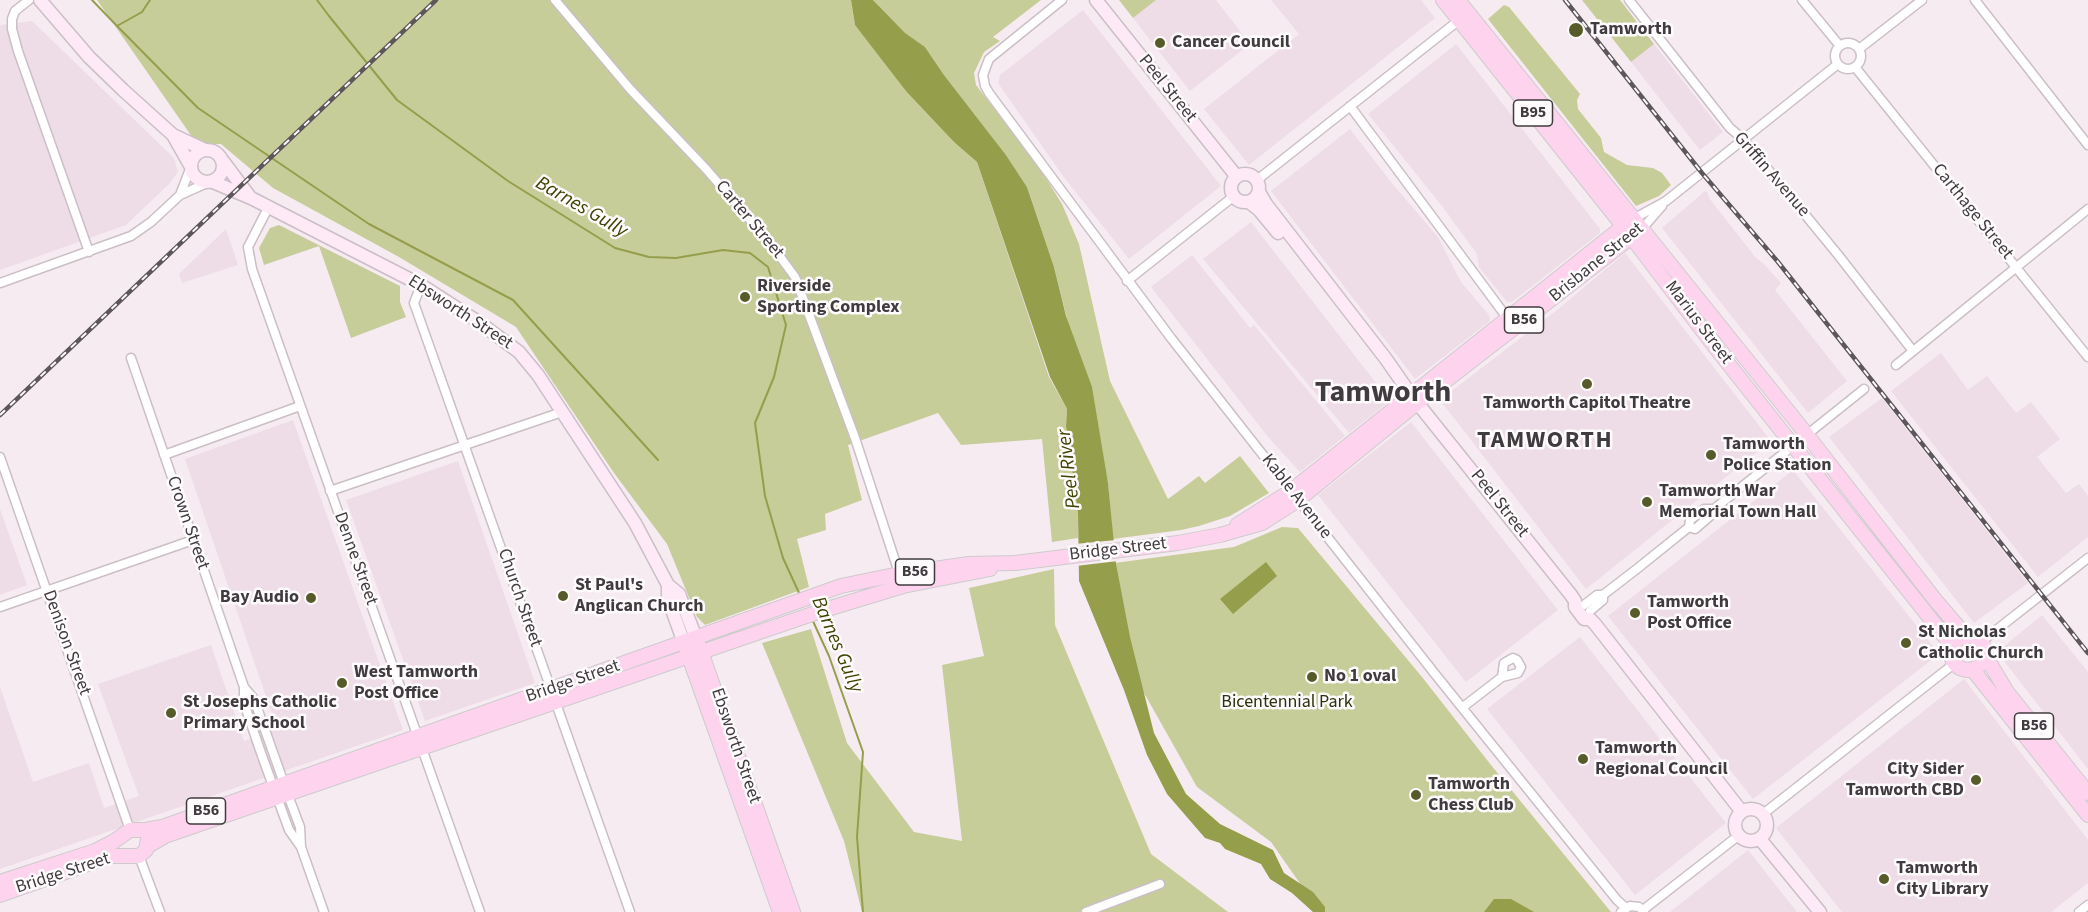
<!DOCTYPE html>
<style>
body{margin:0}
canvas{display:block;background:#f7ebf2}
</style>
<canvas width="2088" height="912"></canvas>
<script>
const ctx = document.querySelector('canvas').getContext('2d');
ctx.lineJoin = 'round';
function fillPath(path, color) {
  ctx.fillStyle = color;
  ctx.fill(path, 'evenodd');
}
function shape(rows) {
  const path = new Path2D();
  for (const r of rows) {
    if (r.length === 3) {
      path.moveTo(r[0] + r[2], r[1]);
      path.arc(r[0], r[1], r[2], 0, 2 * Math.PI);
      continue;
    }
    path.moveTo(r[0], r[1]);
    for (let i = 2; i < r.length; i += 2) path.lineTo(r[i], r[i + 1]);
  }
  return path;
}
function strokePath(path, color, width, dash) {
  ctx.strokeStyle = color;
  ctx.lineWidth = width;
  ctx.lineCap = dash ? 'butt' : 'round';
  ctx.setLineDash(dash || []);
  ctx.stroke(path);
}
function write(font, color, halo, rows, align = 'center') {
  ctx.font = font + ' "Source Sans 3",sans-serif';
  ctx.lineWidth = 5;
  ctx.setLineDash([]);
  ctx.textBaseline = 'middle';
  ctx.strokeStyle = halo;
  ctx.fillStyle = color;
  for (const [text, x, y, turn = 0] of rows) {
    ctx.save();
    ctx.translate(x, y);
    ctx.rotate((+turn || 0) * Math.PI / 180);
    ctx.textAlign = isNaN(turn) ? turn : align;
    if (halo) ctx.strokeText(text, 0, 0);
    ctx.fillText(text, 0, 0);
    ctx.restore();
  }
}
const built = shape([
 [1156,0,1216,0,1250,44,1190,91,1133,18],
 [1271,0,1421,0,1435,18,1249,165,1204,109,1299,34],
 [1083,10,1221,186,1129,259,1063,176,998,83,1000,75],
 [32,21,174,158,178,172,169,184,126,225,0,270,0,25],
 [1456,44,1600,229,1600,233,1512,302,1507,302,1479,267,1477,254,1442,206,1368,114],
 [1654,44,1723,132,1700,150,1631,62],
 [1350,129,1391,182,1438,237,1461,282,1489,315,1490,321,1415,379,1271,191],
 [1705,191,1708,193,1709,198,1756,258,1764,264,1781,283,1775,290,1847,381,1808,413,1662,228],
 [1251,222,1390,401,1349,433,1203,259],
 [226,229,238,265,182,283,179,274],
 [1625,253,1771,441,1586,589,1440,400,1557,310],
 [1192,255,1250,328,1254,325,1345,436,1300,472,1268,437,1151,287],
 [1941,353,1968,390,1987,376,2016,413,2031,402,2060,439,2037,457,2066,493,2079,484,2088,496,2088,537,2038,577,1891,391],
 [1882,398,2028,583,1974,623,1829,437],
 [293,420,403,730,0,869,0,687,33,782,89,763,104,808,139,796,98,684,211,645,244,741,277,729,185,459],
 [1411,422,1558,610,1466,682,1318,495],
 [458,461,535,683,425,721,346,500],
 [1793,470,1939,654,1753,799,1608,616],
 [0,509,27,585,0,595],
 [2042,615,2088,672,2088,769,1997,652],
 [1580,637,1726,823,1635,895,1487,709],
 [1964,679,2088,840,2088,883,2051,912,1842,912,1776,828],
 [1748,850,1797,912,1670,912]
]);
const green = shape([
 [97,0,851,0,855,25,955,143,977,162,1049,377,1067,409,1066,426,1078,513,1078,538,1052,542,1042,439,961,445,938,413,848,445,862,500,825,514,826,530,797,539,809,587,705,625,697,617,667,544,614,473,516,327,399,257,273,188,221,144,197,144],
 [873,0,1041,0,993,37,1000,41,984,52,974,73,976,85,1039,167,1062,204,1079,244,1110,381,1168,499,1199,476,1205,483,1240,456,1269,493,1230,516,1199,526,1181,530,1113,539,1108,483,1054,267,1027,187,1006,155,944,75,925,47,905,34],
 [1119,0,1156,0,1133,18],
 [1582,0,1620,0,1654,44,1631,62],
 [1504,5,1509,7,1580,94,1577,100,1578,109,1601,138,1604,152,1627,165,1653,168,1662,173,1671,185,1659,196,1636,206,1488,19],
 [279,225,400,286,400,302,406,317,351,338,319,246,264,265,259,248,270,228],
 [1282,527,1298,528,1422,677,1491,765,1611,912,1320,912,1271,842,1197,787,1130,668,1107,564,1234,547],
 [1054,569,1055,625,1151,854,1228,912,862,912,844,841,762,643,811,629,847,743,914,832,962,841,942,665,984,656,969,588]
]);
const water = shape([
 [851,0,873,0,905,33,925,47,944,75,1006,155,1027,187,1054,267,1066,316,1092,387,1108,483,1116,564,1130,637,1154,733,1186,794,1220,824,1273,850,1284,873,1313,892,1325,907,1325,912,1313,912,1292,893,1270,879,1261,864,1225,849,1220,843,1205,838,1167,794,1147,755,1124,690,1079,581,1078,513,1066,426,1067,409,1050,377,977,162,955,143,906,91,855,25],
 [1266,562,1277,576,1233,614,1220,599],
 [1494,899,1511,899,1534,912,1484,912]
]);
const pier = shape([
 [1116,540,1118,561,1076,566,1075,544]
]);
const stream = shape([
 [92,0,117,26,142,12,150,0],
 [317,0,329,16,397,100,508,181,615,248,649,257,676,258,723,250,750,253,768,267,786,325,774,377,755,423,765,496,783,558,800,595],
 [117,26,198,108,369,224,513,300,658,460],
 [812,619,829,656,863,752,857,837,863,912]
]);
const street = shape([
 [29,0,15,11,12,19,12,29,18,51,89,252],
 [555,0,630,89,706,169,770,243,795,277,855,438,900,576],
 [1062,0,989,59,983,75,985,86,989,93,1171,338,1435,674,1617,900,1626,908],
 [1629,0,1730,128,1744,140,1839,256,1913,351],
 [1802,0,1840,46],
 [1975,0,2088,145],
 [1848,56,13],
 [1859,49,1922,0],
 [1855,67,2088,357],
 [1350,106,1508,319],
 [1257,180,1463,17],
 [180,195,190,169],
 [268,208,248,247,252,269,480,912],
 [1633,219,1666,201,1838,64],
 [1642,229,1662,206],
 [1127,281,1234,196],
 [0,283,131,236,151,222,180,195,207,183],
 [421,285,414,303,630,912],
 [131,358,244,687,244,703,261,753,289,830,301,847,324,912],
 [1896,365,2088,209],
 [164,455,300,406],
 [0,457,130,830],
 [330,491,562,412],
 [1689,527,1695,529,1710,516,1714,509,1864,389],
 [1584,605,1597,595,1603,595,1638,568,1689,527,1690,520,1704,509,1714,509],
 [0,607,193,540],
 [1590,611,1603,600,1603,595],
 [1981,642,2088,558],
 [244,687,254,699,291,803,300,827,301,847],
 [1463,707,1502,677,1518,673,1521,667,1517,660,1513,658,1504,663,1502,677],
 [1763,814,1955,663],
 [139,856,160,912],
 [1643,910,1738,836],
 [1086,912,1160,884],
 [1621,912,1630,906,1639,907,1644,912],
 [2079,912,2088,905]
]);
const secondary = shape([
 [40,0,89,57,123,90,173,135,205,150],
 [1096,0,1237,177],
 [173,135,190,165],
 [207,166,16],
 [223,161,250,197],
 [1245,188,14],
 [213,182,251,198,421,285,480,323,519,352,538,375,635,523,668,585,679,594,696,638],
 [1259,192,1266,204,1386,359,1411,395,1571,595,1575,601,1575,607,1584,619,1590,619,1595,624,1742,812],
 [1249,202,1259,210,1278,233],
 [668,585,668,599,684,643],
 [1751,825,16],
 [1760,839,1820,912]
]);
const primary = shape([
 [1443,0,1623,226,1715,347,1953,647],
 [1458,0,1796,421,1936,601,1966,636],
 [1237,525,1291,491,1630,221],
 [1968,653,17],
 [699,646,793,912],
 [686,648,780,912],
 [1985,655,2007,692,2088,793],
 [1972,669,2088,815],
 [148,846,165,836,824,610,903,586,990,569],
 [0,882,95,851,113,842,130,830,145,830,162,827,841,586,899,574,969,564,1015,563,1178,543,1220,535,1262,523,1298,500,1417,403,1642,229],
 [0,895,111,856,139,856,146,850,148,839]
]);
const rail = shape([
 [1565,0,1702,173,1778,262,2088,653],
 [0,415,436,0]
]);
const markers = [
 [1576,30,8,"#565b29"],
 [1160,43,6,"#565b29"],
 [745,297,6,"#565b29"],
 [1587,384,6,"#565b29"],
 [1711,455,6,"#565b29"],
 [1647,502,6,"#565b29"],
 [563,596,6,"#565b29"],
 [311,598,6,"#565b29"],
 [1635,613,6,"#565b29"],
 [1906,643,6,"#565b29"],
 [1312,677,6,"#565b29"],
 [342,683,6,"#565b29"],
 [171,713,6,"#565b29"],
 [1583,759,6,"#565b29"],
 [1976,780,6,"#565b29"],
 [1416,795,6,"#565b29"],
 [1884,879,6,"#565b29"]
];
const shields = [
 [1533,113,39],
 [1524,320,39],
 [915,572,39],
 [2034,726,39],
 [206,811,39]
];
const shieldNames = [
 ["B95",1533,113],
 ["B56",1524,320],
 ["B56",915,572],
 ["B56",2034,726],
 ["B56",206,811]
];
const poiNames = [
 ["Tamworth",1590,30],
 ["Cancer Council",1172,43],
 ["Riverside",757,287],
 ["Sporting Complex",757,308],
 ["Tamworth Capitol Theatre",1587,404,"center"],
 ["Tamworth",1723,445],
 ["Police Station",1723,466],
 ["Tamworth War",1659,492],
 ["Memorial Town Hall",1659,513],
 ["St Paul's",575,586],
 ["Anglican Church",575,607],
 ["Bay Audio",299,598,"right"],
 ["Tamworth",1647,603],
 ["Post Office",1647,624],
 ["St Nicholas",1918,633],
 ["Catholic Church",1918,654],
 ["West Tamworth",354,673],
 ["Post Office",354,694],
 ["No 1 oval",1324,677],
 ["St Josephs Catholic",183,703],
 ["Primary School",183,724],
 ["Tamworth",1595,749],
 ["Regional Council",1595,770],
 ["City Sider",1964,770,"right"],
 ["Tamworth CBD",1964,791,"right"],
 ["Tamworth",1428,785],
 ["Chess Club",1428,806],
 ["Tamworth",1896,869],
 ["City Library",1896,890]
];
const streetNames = [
 ["Peel Street",1167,89,51],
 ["Griffin Avenue",1771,175,49],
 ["Carthage Street",1972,212,51],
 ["Carter Street",749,220,50],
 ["Brisbane Street",1597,263,-39],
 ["Ebsworth Street",460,313,33],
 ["Marius Street",1698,323,53],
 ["Kable Avenue",1296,497,52],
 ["Peel Street",1499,504,51],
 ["Crown Street",187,523,71],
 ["Bridge Street",1118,550,-7],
 ["Denne Street",355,559,70],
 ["Church Street",519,598,71],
 ["Denison Street",66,643,70],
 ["Bridge Street",573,682,-19],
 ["Ebsworth Street",735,746,71],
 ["Bridge Street",63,874,-18]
];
const parkNames = [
 ["Bicentennial Park",1287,703]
];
const waterNames = [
 ["Barnes Gully",581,208,30],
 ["Peel River",1070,469,-97],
 ["Barnes Gully",836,645,67]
];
const districtNames = [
 ["TAMWORTH",1545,442]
];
const townNames = [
 ["Tamworth",1383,394]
];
fillPath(built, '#eedce7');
fillPath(green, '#c7cd99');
fillPath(water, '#959e4a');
fillPath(pier, '#f7ebf2');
strokePath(stream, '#959e4a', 2);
strokePath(street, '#cbbfc6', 11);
strokePath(secondary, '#cbbfc6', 15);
strokePath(primary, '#cdcccd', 16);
strokePath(street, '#fff', 8);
strokePath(secondary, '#fee9f6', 12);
strokePath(primary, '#fdd3ee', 14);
strokePath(rail, '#5d565a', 4.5);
strokePath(rail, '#fefbfd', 2, [7]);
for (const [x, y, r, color] of markers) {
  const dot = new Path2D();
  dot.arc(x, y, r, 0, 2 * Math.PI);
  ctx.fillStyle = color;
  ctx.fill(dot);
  strokePath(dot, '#fefbfd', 2);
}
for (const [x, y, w] of shields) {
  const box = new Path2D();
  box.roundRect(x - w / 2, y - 13, w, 26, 4.5);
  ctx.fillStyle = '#fefbfd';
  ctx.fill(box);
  strokePath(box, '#403b3e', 1.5);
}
write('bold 16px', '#403b3e', null, shieldNames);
write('bold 18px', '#403b3e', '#fefbfd', poiNames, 'left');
write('18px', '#403b3e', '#fefbfd', streetNames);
write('18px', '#2e310c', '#fefbfd', parkNames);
write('italic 20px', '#3e4200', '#fefbfd', waterNames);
ctx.letterSpacing = '1.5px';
write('bold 24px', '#403b3e', '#fefbfd', districtNames);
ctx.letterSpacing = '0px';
write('bold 30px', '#403b3e', '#fefbfd', townNames);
</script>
